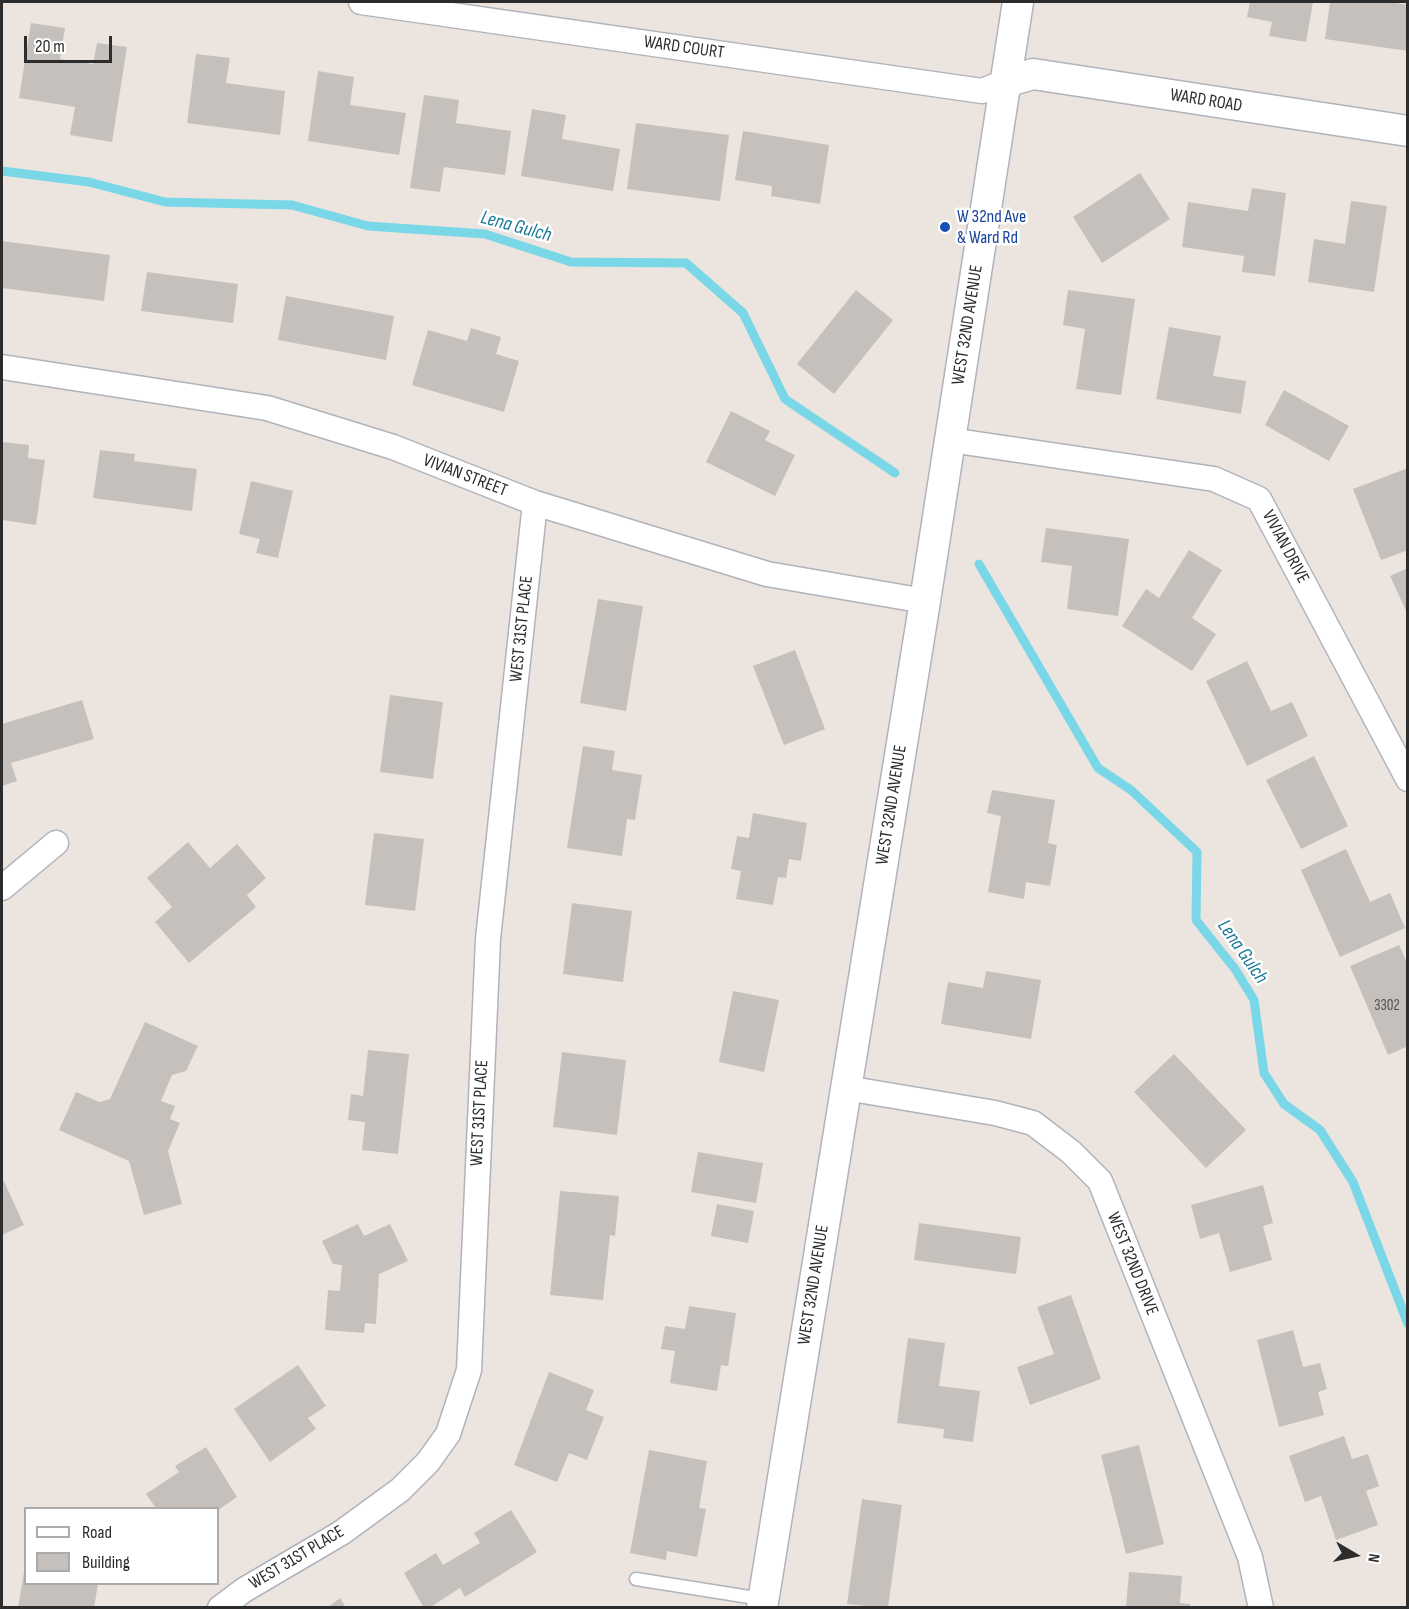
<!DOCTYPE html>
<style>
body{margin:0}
#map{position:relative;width:1409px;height:1609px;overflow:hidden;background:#ece5df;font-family:"Sofia Sans Condensed",sans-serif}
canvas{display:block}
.frame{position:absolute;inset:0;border:3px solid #2c2c2c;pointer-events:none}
.legend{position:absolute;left:24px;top:1507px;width:195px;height:78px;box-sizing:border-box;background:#fff;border:2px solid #ababab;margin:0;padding:8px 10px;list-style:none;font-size:18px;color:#2c2c2c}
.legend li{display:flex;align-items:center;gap:12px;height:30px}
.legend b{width:30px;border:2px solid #ababab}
.north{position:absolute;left:1325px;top:1525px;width:60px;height:60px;-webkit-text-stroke:4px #fff;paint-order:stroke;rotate:99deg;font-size:16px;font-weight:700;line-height:24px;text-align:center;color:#2c2c2c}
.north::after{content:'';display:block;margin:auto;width:21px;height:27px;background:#2c2c2c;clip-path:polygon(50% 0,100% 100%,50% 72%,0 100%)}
.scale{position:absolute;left:24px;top:36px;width:88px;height:27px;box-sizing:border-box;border:3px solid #2c2c2c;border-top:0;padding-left:8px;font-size:18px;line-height:21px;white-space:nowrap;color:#2c2c2c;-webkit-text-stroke:4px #fff;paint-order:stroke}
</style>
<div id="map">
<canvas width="1409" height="1609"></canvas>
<div class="frame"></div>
<ul class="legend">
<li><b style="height:8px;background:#fff"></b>Road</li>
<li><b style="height:16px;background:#c5c0bb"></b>Building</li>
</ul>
<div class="north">N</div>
<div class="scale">20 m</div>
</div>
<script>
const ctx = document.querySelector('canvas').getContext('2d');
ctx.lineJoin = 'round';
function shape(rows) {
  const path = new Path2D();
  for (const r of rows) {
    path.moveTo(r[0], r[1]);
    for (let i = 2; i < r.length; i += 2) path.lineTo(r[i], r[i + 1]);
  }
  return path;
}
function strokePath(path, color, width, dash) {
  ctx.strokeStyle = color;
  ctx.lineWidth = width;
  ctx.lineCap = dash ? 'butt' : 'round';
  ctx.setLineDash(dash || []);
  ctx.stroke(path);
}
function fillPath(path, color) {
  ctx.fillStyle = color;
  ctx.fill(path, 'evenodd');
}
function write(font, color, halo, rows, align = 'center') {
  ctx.font = font + ' "Sofia Sans Condensed",sans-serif';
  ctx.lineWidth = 5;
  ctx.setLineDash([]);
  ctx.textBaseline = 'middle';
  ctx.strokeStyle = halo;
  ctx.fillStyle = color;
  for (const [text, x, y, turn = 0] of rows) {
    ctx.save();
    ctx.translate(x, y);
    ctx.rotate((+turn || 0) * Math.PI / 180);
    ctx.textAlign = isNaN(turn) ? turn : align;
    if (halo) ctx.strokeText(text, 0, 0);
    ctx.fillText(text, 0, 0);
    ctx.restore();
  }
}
const stream = shape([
 [2,171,89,182,165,202,292,205,368,226,485,234,571,262,686,263,743,313,785,399,895,473],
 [979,564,1098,768,1131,790,1197,852,1196,920,1235,969,1254,1000,1264,1073,1284,1104,1320,1130,1353,1182,1408,1324]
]);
const building = shape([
 [1250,2,1313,2,1306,42,1269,36,1272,22,1247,17],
 [1330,2,1390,2,1408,5,1408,51,1325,39],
 [31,23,65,28,60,59,93,64,97,43,127,47,112,142,70,135,75,107,19,98],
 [196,54,230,58,226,83,285,91,280,135,187,123],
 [318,71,354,77,350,105,406,113,399,155,308,141],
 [424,95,459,100,456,123,511,131,505,175,444,167,440,192,410,188],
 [532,109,566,115,562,139,620,149,613,191,521,176],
 [636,123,729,135,720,201,627,189],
 [743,131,829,145,820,204,771,196,772,186,735,180],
 [1140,173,1170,219,1102,263,1073,217],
 [1252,188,1286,193,1275,276,1242,272,1244,256,1182,247,1188,202,1248,211],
 [1351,201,1387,206,1374,292,1308,282,1314,239,1345,244],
 [2,241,110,255,104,301,2,288],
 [147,272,238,284,233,323,141,311],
 [856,290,893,320,834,394,797,364],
 [1068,290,1135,299,1121,395,1076,389,1085,329,1063,325],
 [286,296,394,316,386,360,278,340],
 [1169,327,1221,336,1213,376,1246,381,1241,414,1156,399],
 [471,328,501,337,496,354,519,361,504,412,412,385,428,330,467,341],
 [1284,390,1349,426,1329,461,1265,425],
 [731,411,770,431,765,440,795,455,775,496,706,462],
 [2,442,29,445,28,458,45,460,36,525,2,520],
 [100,450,135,454,134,461,197,469,192,511,93,498],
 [1408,468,1408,550,1381,560,1353,489],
 [251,481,293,491,278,558,256,553,260,539,239,534],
 [1046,528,1129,539,1118,616,1067,609,1072,566,1041,562],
 [1189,550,1222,570,1192,618,1216,634,1192,671,1122,626,1146,589,1159,598],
 [1408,568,1408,615,1390,576],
 [598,599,643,606,626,711,580,703],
 [795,650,825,729,784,745,753,666],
 [1247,661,1271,711,1292,702,1308,736,1247,766,1206,681],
 [390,695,443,702,433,779,380,772],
 [82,700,94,739,11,763,17,781,2,786,2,724],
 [583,746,615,751,612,770,642,775,635,820,627,819,622,856,567,848],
 [1314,756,1348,826,1301,849,1266,780],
 [992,790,1055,800,1048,843,1057,845,1050,886,1026,882,1024,899,988,892,1001,816,987,813],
 [753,813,807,823,801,861,789,859,786,878,778,877,773,905,736,899,741,871,731,869,737,836,749,838],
 [374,833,424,839,415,911,365,905],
 [188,842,210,868,237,844,266,878,247,895,256,907,189,963,155,922,172,907,147,878],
 [1346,849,1370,902,1390,893,1405,928,1340,957,1301,870],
 [572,903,632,911,623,982,563,974],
 [1399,945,1408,965,1408,1046,1388,1055,1350,966],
 [986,971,1041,980,1031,1039,941,1024,948,982,983,988],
 [733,991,779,1000,764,1072,719,1062],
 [145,1022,198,1046,186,1071,172,1075,161,1101,175,1106,170,1119,180,1123,168,1151,182,1204,144,1215,129,1161,59,1130,76,1092,99,1102,110,1099],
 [368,1050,409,1054,398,1154,362,1150,365,1122,348,1120,351,1094,363,1096],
 [562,1052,626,1060,617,1135,553,1127],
 [1174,1054,1246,1130,1206,1168,1134,1092],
 [698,1152,763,1163,756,1203,691,1192],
 [2,1177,24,1225,2,1235],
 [1263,1185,1273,1223,1263,1226,1272,1260,1230,1272,1219,1233,1200,1239,1191,1205],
 [560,1191,619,1196,615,1236,610,1235,603,1300,550,1295],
 [717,1204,754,1211,748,1243,711,1236],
 [919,1223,1021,1237,1016,1274,914,1260],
 [358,1224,364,1236,390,1224,408,1261,379,1274,376,1324,365,1323,364,1333,325,1330,328,1290,340,1291,342,1265,333,1264,322,1241],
 [1071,1295,1101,1379,1030,1405,1017,1367,1054,1354,1037,1307],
 [689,1306,736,1313,728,1366,721,1365,717,1391,670,1383,675,1351,661,1349,665,1326,685,1329],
 [1293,1330,1303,1367,1320,1363,1327,1389,1318,1392,1324,1415,1279,1427,1257,1340],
 [908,1338,945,1343,939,1386,980,1391,973,1442,943,1438,944,1429,897,1423],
 [298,1365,326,1406,308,1418,316,1429,270,1462,234,1409],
 [549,1372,594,1390,586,1410,604,1417,587,1460,569,1453,557,1482,514,1465],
 [1344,1436,1352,1459,1368,1454,1379,1486,1366,1491,1378,1525,1336,1540,1321,1496,1305,1502,1289,1456],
 [1139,1445,1164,1544,1126,1554,1101,1455],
 [206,1447,237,1497,218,1510,156,1508,146,1494,179,1472,175,1466],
 [649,1450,707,1461,699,1508,706,1509,697,1557,667,1551,666,1560,630,1553],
 [862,1499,902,1505,888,1608,847,1604],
 [511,1510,537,1552,465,1597,460,1588,429,1608,424,1608,404,1573,436,1553,443,1565,480,1543,474,1533],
 [24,1572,26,1584,98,1584,94,1608,18,1608],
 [1129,1572,1182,1576,1180,1603,1190,1604,1190,1608,1126,1608],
 [340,1598,346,1608,327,1608]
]);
const service = shape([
 [636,1579,762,1599]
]);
const minor = shape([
 [361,2,982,91,1005,82],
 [2,367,267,408,393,447,535,503,767,574,925,601],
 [950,440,1214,479,1259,499,1408,779],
 [2,888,56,843],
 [846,1088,995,1113,1033,1123,1071,1152,1100,1181,1250,1557,1261,1608],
 [220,1608,244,1590,341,1533,400,1490,428,1462,448,1434,469,1370,488,939,535,503]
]);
const tertiary = shape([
 [1005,82,1033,74,1408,131],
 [762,1608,925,601,1018,2]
]);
const markers = [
 [945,227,6,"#1a4fb4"]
];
const numberNames = [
 ["3302",1387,1006]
];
const streetNames = [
 ["WARD COURT",684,48,8],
 ["WARD ROAD",1206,101,9],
 ["WEST 32ND AVENUE",968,325,-81],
 ["VIVIAN STREET",465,476,21],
 ["VIVIAN DRIVE",1285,547,62],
 ["WEST 31ST PLACE",522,629,-84],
 ["WEST 32ND AVENUE",892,805,-81],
 ["WEST 31ST PLACE",480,1113,-87],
 ["WEST 32ND DRIVE",1132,1264,68],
 ["WEST 32ND AVENUE",814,1285,-81],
 ["WEST 31ST PLACE",297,1558,-31]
];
const transitNames = [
 ["W 32nd Ave",957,217],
 ["& Ward Rd",957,238]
];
const waterNames = [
 ["Lena Gulch",516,227,15],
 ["Lena Gulch",1242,952,55]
];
strokePath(stream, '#7ad7e7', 9);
fillPath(building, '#c5c0bb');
strokePath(service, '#b0b3bb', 15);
strokePath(minor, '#b0b3bb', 27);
strokePath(tertiary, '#b0b3bb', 33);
strokePath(service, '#fff', 12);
strokePath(minor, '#fff', 24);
strokePath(tertiary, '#fff', 30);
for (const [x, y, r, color] of markers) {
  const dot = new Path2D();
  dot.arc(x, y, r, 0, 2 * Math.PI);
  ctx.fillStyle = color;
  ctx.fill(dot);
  strokePath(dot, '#fff', 2);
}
write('15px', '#525150', null, numberNames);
write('18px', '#2c2c2c', '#fff', streetNames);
write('18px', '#164399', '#fff', transitNames, 'left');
write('italic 20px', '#177995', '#fff', waterNames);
</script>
